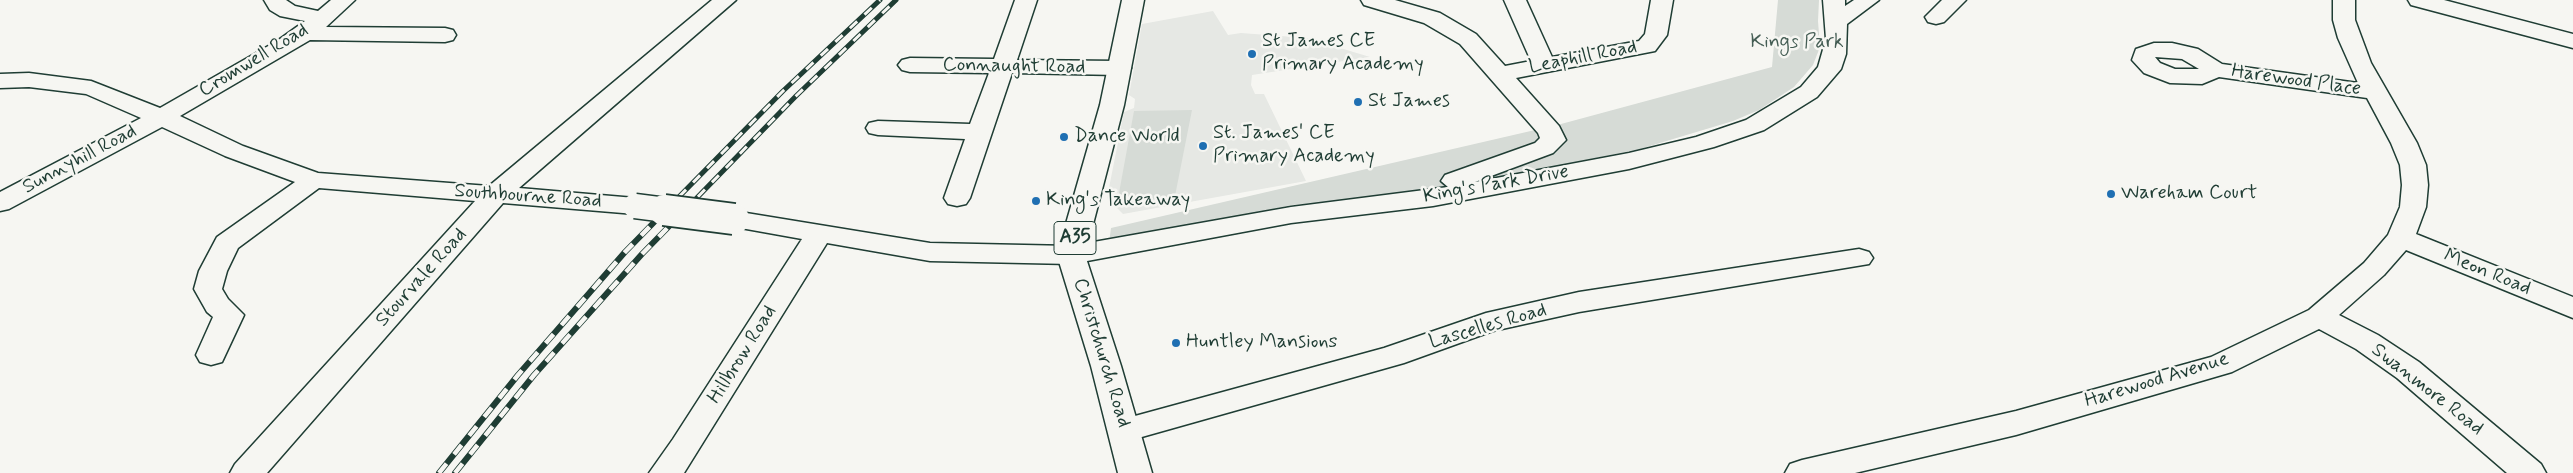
<!DOCTYPE html>
<style>
body{margin:0}
canvas{display:block;background:#f6f6f2}
</style>
<canvas width="2573" height="473"></canvas>
<script>
const ctx = document.querySelector('canvas').getContext('2d');
ctx.lineJoin = 'round';
function fillPath(path, color) {
  ctx.fillStyle = color;
  ctx.fill(path, 'evenodd');
}
function shape(rows) {
  const path = new Path2D();
  for (const r of rows) {
    path.moveTo(r[0], r[1]);
    for (let i = 2; i < r.length; i += 2) path.lineTo(r[i], r[i + 1]);
  }
  return path;
}
function strokePath(path, color, width, dash) {
  ctx.strokeStyle = color;
  ctx.lineWidth = width;
  ctx.lineCap = dash ? 'butt' : 'round';
  ctx.setLineDash(dash || []);
  ctx.stroke(path);
}
function write(font, color, halo, rows, align = 'center') {
  ctx.font = font + ' Mynerve,sans-serif';
  ctx.lineWidth = 5;
  ctx.setLineDash([]);
  ctx.textBaseline = 'middle';
  ctx.strokeStyle = halo;
  ctx.fillStyle = color;
  for (const [text, x, y, turn = 0] of rows) {
    ctx.save();
    ctx.translate(x, y);
    ctx.rotate((+turn || 0) * Math.PI / 180);
    ctx.textAlign = isNaN(turn) ? turn : align;
    if (halo) ctx.strokeText(text, 0, 0);
    ctx.fillText(text, 0, 0);
    ctx.restore();
  }
}
const built = shape([
 [1213,11,1228,35,1241,33,1307,38,1370,57,1252,75,1251,85,1255,94,1264,94,1306,181,1123,214,1107,198,1124,112,1134,108,1135,99,1129,95,1142,24]
]);
const green = shape([
 [1778,0,1819,0,1818,21,1820,47,1813,65,1794,87,1759,110,1733,121,1640,149,1413,195,1292,205,1109,243,1111,228,1561,124,1772,67],
 [1192,110,1175,196,1129,203,1119,193,1134,111]
]);
const minor = shape([
 [264,0,286,0,295,6,318,11,331,0,355,0,326,27,445,28,453,30,456,35,453,40,445,42,310,40,180,116,243,146,318,173,489,186,712,0,736,0,519,188,635,198,644,200,648,206,644,212,635,214,503,203,267,473,230,473,235,464,475,201,319,188,238,248,227,271,222,289,228,299,244,315,222,362,211,365,200,362,196,355,213,317,207,312,194,289,199,271,217,237,295,182,225,156,162,127,9,209,0,211,0,192,141,118,86,94,29,87,0,88,0,74,29,73,91,81,160,108,277,41,305,21,280,16,270,10,264,0],
 [1015,0,1037,0,1017,60,1119,61,1127,63,1131,68,1127,73,1119,75,1012,73,970,198,966,204,957,206,948,204,944,198,965,139,878,135,869,133,866,128,869,123,878,121,970,124,989,73,910,72,902,70,898,65,902,60,910,58,994,59,1015,0],
 [1361,0,1395,0,1440,13,1476,34,1505,66,1531,61,1504,0,1526,0,1552,57,1639,41,1645,34,1651,0,1673,0,1667,35,1655,51,1516,78,1559,126,1566,140,1553,153,1475,182,1629,153,1696,137,1746,120,1801,87,1818,67,1826,39,1823,0,1845,0,1845,6,1854,0,1879,0,1847,24,1846,54,1841,69,1817,97,1764,130,1714,147,1629,169,1433,206,1291,223,1071,264,930,261,827,243,684,473,649,473,673,439,802,239,724,225,720,219,724,213,734,211,930,243,1071,246,1291,207,1448,187,1441,181,1445,175,1535,143,1540,138,1538,133,1460,44,1424,23,1364,5,1361,0],
 [1942,0,1966,0,1944,22,1936,24,1928,22,1925,17,1942,0],
 [2333,0,2355,0,2355,20,2371,63,2417,143,2426,165,2428,185,2426,207,2416,234,2573,297,2573,318,2406,250,2384,275,2339,315,2378,335,2419,362,2541,464,2546,473,2507,473,2397,378,2356,349,2319,329,2232,372,2016,435,1855,473,1785,473,1790,464,1802,460,2016,411,2211,357,2309,310,2364,263,2388,235,2400,207,2402,185,2400,165,2391,143,2367,98,2219,77,2202,84,2170,83,2144,73,2132,60,2136,49,2154,43,2172,43,2198,49,2222,64,2358,83,2338,38,2333,20,2333,0],
 [2155,57,2182,59,2199,69,2175,69,2160,63,2155,57],
 [2408,0,2444,0,2573,34,2573,48,2411,5,2408,0],
 [1859,249,1869,252,1873,258,1869,264,1579,312,1493,331,1404,363,1124,442,1113,438,1108,430,1113,422,1384,348,1486,313,1579,292,1859,249]
]);
const major = shape([
 [1122,0,1144,0,1124,105,1085,255,1121,366,1152,473,1118,473,1091,366,1057,255,1100,105,1122,0]
]);
const railFar1 = shape([
 [665,211,783,91,880,0],
 [684,211,796,96,896,0]
]);
const rail = shape([
 [439,473,518,375,625,252,666,210],
 [455,473,534,375,642,254,685,210]
]);
const minorBridgeFar1 = shape([
 [635,206,674,211]
]);
const minorBridge = shape([
 [664,210,734,219]
]);
const markers = [
 [1252,54,5,"#1f6fb2"],
 [1358,102,5,"#1f6fb2"],
 [1064,137,5,"#1f6fb2"],
 [1203,146,5,"#1f6fb2"],
 [2111,194,5,"#1f6fb2"],
 [1036,201,5,"#1f6fb2"],
 [1176,343,5,"#1f6fb2"]
];
const shields = [
 [1075,238,42]
];
const shieldNames = [
 ["A35",1075,238]
];
const poiNames = [
 ["St James CE",1262,42],
 ["Primary Academy",1262,65],
 ["St James",1368,102],
 ["St. James' CE",1213,134],
 ["Primary Academy",1213,157],
 ["Dance World",1074,137],
 ["Wareham Court",2121,194],
 ["King's Takeaway",1046,201],
 ["Huntley Mansions",1186,343]
];
const parkNames = [
 ["Kings Park",1797,43]
];
const streetNames = [
 ["Leaphill Road",1583,58,-11],
 ["Cromwell Road",254,61,-31],
 ["Connaught Road",1014,67,1],
 ["Harewood Place",2296,81,8],
 ["Sunnyhill Road",80,160,-28],
 ["King's Park Drive",1496,185,-10],
 ["Southbourne Road",528,197,4],
 ["Meon Road",2487,273,22],
 ["Stourvale Road",422,278,-48],
 ["Lascelles Road",1488,327,-16],
 ["Christchurch Road",1101,353,73],
 ["Hillbrow Road",743,355,-58],
 ["Harewood Avenue",2157,381,-17],
 ["Swanmore Road",2427,390,38]
];
fillPath(built, '#e6e8e4');
fillPath(green, '#d6dbd6');
strokePath(minor, '#1f3d34', 3);
strokePath(major, '#1f3d34', 3);
fillPath(minor, '#f6f6f2');
fillPath(major, '#f6f6f2');
strokePath(railFar1, '#1f3d34', 5);
strokePath(rail, '#1f3d34', 6);
strokePath(railFar1, '#f6f6f2', 3, [10]);
strokePath(rail, '#f6f6f2', 4.5, [12]);
strokePath(minorBridgeFar1, '#1f3d34', 27, []);
strokePath(minorBridge, '#1f3d34', 34, []);
strokePath(minorBridgeFar1, '#f6f6f2', 24);
strokePath(minorBridge, '#f6f6f2', 30);
for (const [x, y, r, color] of markers) {
  const dot = new Path2D();
  dot.arc(x, y, r, 0, 2 * Math.PI);
  ctx.fillStyle = color;
  ctx.fill(dot);
  strokePath(dot, '#f6f6f2', 2);
}
for (const [x, y, w] of shields) {
  const box = new Path2D();
  box.roundRect(x - w / 2, y - 16.5, w, 33, 4);
  ctx.fillStyle = '#f6f6f2';
  ctx.fill(box);
  strokePath(box, '#1f3d34', 1);
}
write('bold 19px', '#1f3d34', null, shieldNames);
write('20px', '#1f3d34', '#f6f6f2', poiNames, 'left');
write('20px', '#445d54', '#f6f6f2', parkNames);
write('20px', '#1f3d34', '#f6f6f2', streetNames);
</script>
